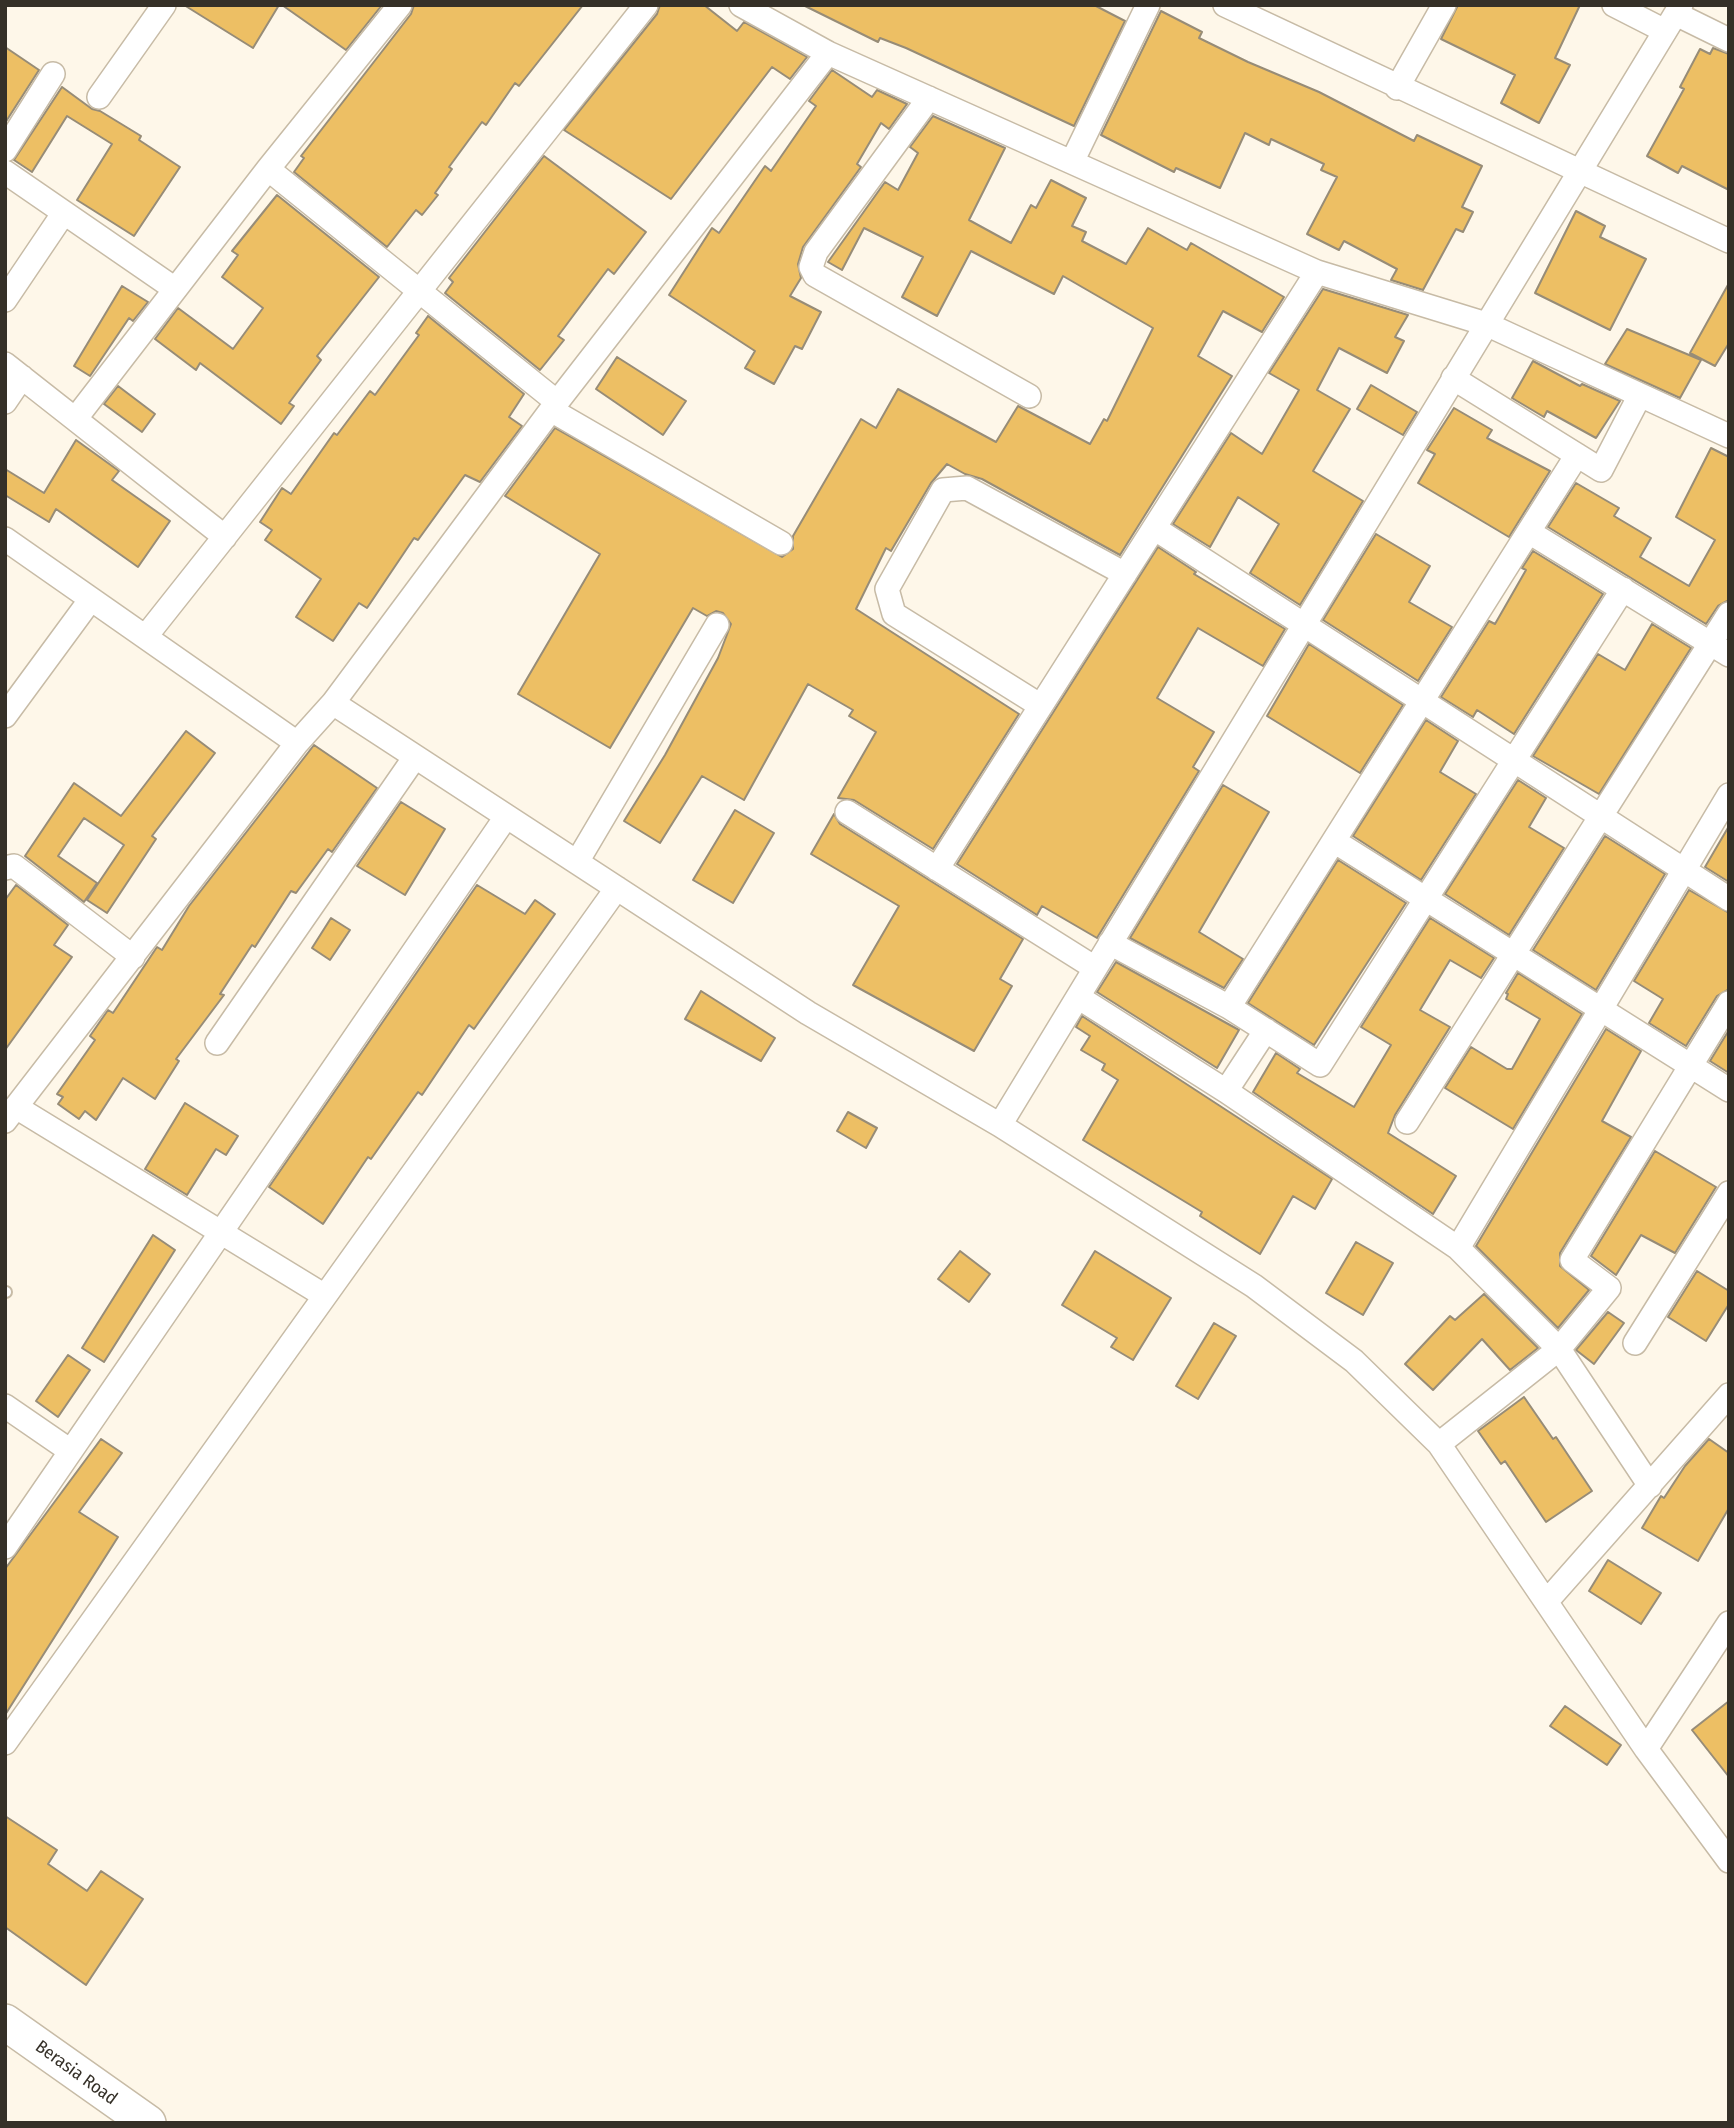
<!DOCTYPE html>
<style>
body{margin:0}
#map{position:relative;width:1734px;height:2128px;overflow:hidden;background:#fef7e9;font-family:"Fira Sans Condensed",sans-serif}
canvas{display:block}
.frame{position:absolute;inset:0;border:7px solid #353028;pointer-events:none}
</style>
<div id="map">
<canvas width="1734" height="2128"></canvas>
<div class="frame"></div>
</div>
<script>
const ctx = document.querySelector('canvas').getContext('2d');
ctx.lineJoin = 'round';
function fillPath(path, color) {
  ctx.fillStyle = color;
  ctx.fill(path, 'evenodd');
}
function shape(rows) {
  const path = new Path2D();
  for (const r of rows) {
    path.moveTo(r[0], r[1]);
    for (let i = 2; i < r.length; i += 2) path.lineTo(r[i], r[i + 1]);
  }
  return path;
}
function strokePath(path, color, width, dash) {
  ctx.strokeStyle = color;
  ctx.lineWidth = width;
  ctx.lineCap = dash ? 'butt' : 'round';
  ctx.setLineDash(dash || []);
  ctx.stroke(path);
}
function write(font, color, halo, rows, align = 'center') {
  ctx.font = font + ' "Fira Sans Condensed",sans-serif';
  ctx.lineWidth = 5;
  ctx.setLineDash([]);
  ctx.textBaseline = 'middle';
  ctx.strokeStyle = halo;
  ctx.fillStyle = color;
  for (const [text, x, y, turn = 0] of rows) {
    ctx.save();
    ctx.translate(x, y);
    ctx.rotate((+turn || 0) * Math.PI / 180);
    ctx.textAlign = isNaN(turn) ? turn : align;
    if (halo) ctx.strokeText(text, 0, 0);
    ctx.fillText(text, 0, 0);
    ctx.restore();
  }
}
const building = shape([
 [184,5,279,5,253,48,184,5],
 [282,5,382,5,346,50,282,5],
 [414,5,583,5,519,86,515,83,486,125,482,122,449,167,452,169,435,193,438,195,422,215,416,210,387,247,294,172,304,158,301,156,411,14,414,5],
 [660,5,704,5,737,31,744,22,807,57,790,79,772,67,671,199,564,130,657,14,660,5],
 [803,5,1094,5,1125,21,1074,126,906,48,880,38,878,42,803,5],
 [1458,5,1580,5,1555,58,1570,65,1539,123,1501,103,1515,75,1441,39,1458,5],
 [1161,11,1202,32,1199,38,1248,62,1319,92,1414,141,1417,135,1482,166,1462,207,1473,212,1463,232,1456,229,1423,290,1391,280,1397,269,1344,241,1339,250,1307,234,1337,177,1321,170,1324,164,1271,139,1269,145,1245,133,1220,188,1176,168,1174,172,1101,135,1161,11],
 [5,47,39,70,5,123,5,47],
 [1713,48,1729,54,1729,190,1682,166,1678,173,1647,156,1684,89,1680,87,1700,49,1710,54,1713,48],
 [832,70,872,97,877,90,907,104,889,129,881,123,857,164,861,167,803,247,798,264,801,278,790,296,821,312,802,349,795,346,774,384,745,368,755,351,669,295,712,228,719,233,765,166,771,171,816,106,809,101,832,70],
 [62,87,92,109,100,111,141,136,139,140,180,167,134,236,77,200,112,144,67,116,32,172,14,160,62,87],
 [933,116,1005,148,969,220,1011,243,1031,205,1036,208,1051,180,1086,198,1072,226,1086,232,1082,241,1126,264,1148,228,1187,250,1191,243,1284,297,1262,332,1223,311,1198,356,1232,376,1120,555,982,479,965,474,947,464,931,483,891,551,886,548,856,609,1019,714,933,849,854,800,838,798,876,732,849,716,853,710,808,684,744,800,702,776,660,843,624,821,665,755,718,658,731,624,723,613,716,611,707,616,693,608,610,748,518,694,600,554,505,496,555,428,782,557,793,549,793,536,861,419,876,428,898,389,996,442,1018,406,1090,444,1104,419,1107,421,1153,328,1063,276,1054,294,971,251,937,316,902,297,923,257,864,228,842,270,828,262,885,182,898,190,918,153,910,147,933,116],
 [544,156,646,232,614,274,608,269,558,336,564,340,540,370,445,293,453,282,449,278,544,156],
 [277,195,379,277,317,356,321,360,289,403,294,406,281,424,200,363,196,370,155,339,178,308,233,349,263,308,222,277,238,255,232,251,277,195],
 [1576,211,1605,226,1600,237,1646,259,1610,330,1535,293,1576,211],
 [1729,283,1729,343,1715,366,1690,353,1729,283],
 [122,286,148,302,133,321,129,318,90,376,74,366,122,286],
 [1323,289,1408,315,1395,337,1404,341,1387,373,1339,348,1317,390,1350,409,1313,471,1363,501,1300,605,1250,573,1279,524,1238,497,1210,547,1173,524,1231,433,1262,454,1299,390,1269,373,1323,289],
 [428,316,524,394,509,417,522,426,480,482,465,475,418,540,414,538,367,608,359,603,333,641,296,617,321,579,265,540,272,530,260,522,282,488,291,494,334,433,337,435,370,391,375,395,419,335,416,333,428,316],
 [1627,329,1701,360,1680,398,1605,364,1627,329],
 [617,357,686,401,663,435,596,389,617,357],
 [1533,361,1580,386,1582,384,1620,401,1596,438,1547,411,1544,417,1512,398,1533,361],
 [1371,385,1417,412,1403,435,1357,409,1371,385],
 [118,386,155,414,142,432,104,404,118,386],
 [1454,408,1492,430,1487,438,1550,471,1509,537,1418,483,1435,454,1427,450,1454,408],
 [76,440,119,471,112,480,170,521,138,567,56,509,49,522,5,495,5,469,44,493,76,440],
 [1711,448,1729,457,1729,600,1718,606,1706,624,1548,527,1576,483,1619,508,1614,516,1651,538,1640,557,1689,586,1715,540,1676,517,1711,448],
 [1376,534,1430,566,1409,602,1452,627,1418,681,1323,620,1376,534],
 [1158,547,1196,572,1194,574,1285,629,1263,666,1198,628,1157,698,1214,732,1193,767,1199,771,1097,938,1042,906,1037,915,957,864,1158,547],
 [1533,551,1603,594,1514,734,1477,710,1473,717,1441,697,1489,621,1495,624,1526,570,1522,568,1533,551],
 [1652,624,1691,648,1599,794,1533,756,1598,654,1625,670,1652,624],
 [1309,644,1403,705,1360,773,1267,716,1309,644],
 [1426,720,1458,741,1440,772,1476,794,1421,880,1353,836,1426,720],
 [186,731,215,753,152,836,156,839,107,913,87,900,124,845,84,818,58,856,97,883,84,902,25,856,74,783,121,816,186,731],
 [314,745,377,788,332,852,328,849,296,893,291,891,255,947,252,945,220,994,224,995,176,1059,179,1061,155,1099,123,1078,96,1120,85,1111,79,1119,58,1104,63,1097,57,1094,95,1040,90,1036,108,1010,113,1013,157,947,162,950,189,906,314,745],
 [1518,780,1546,798,1529,827,1564,848,1509,935,1445,894,1518,780],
 [1223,785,1269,812,1199,932,1243,959,1224,988,1130,938,1223,785],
 [401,802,445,829,405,895,357,866,401,802],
 [735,810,774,833,733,903,693,880,735,810],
 [834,814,840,824,1023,939,1000,979,1012,986,974,1051,853,985,899,906,811,854,834,814],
 [1729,826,1729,882,1705,867,1729,826],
 [1605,836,1665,874,1596,990,1533,950,1605,836],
 [1338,860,1406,903,1314,1045,1248,1003,1338,860],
 [16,885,68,925,54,945,72,957,5,1050,5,900,16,885],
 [477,885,525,914,535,900,555,914,474,1029,469,1025,422,1095,418,1092,371,1159,368,1157,323,1224,269,1187,477,885],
 [1689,890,1729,913,1729,989,1717,996,1686,1046,1649,1023,1663,999,1634,981,1689,890],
 [331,918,350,930,330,960,312,948,331,918],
 [1430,918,1494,958,1481,978,1450,960,1420,1010,1450,1027,1395,1115,1388,1133,1456,1176,1433,1214,1253,1092,1276,1053,1300,1069,1297,1073,1354,1107,1391,1045,1361,1027,1430,918],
 [1116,962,1239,1030,1217,1068,1097,992,1116,962],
 [1518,973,1582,1014,1513,1129,1445,1088,1471,1047,1507,1069,1512,1069,1540,1019,1506,999,1508,994,1506,993,1518,973],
 [701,991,775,1038,761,1061,685,1019,701,991],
 [1082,1016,1332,1179,1315,1209,1293,1196,1260,1254,1200,1216,1202,1212,1083,1140,1118,1080,1102,1070,1105,1064,1081,1050,1090,1036,1076,1027,1082,1016],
 [1606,1029,1641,1051,1602,1121,1631,1137,1560,1253,1560,1266,1589,1290,1558,1328,1476,1246,1606,1029],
 [1729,1030,1729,1073,1710,1061,1729,1030],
 [185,1103,238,1136,226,1155,216,1149,187,1195,145,1169,185,1103],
 [848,1112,877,1128,866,1148,837,1131,848,1112],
 [1655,1151,1716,1187,1675,1253,1641,1235,1616,1275,1591,1256,1655,1151],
 [153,1235,175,1250,104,1362,82,1348,153,1235],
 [1356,1242,1393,1263,1363,1315,1326,1293,1356,1242],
 [960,1251,990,1274,969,1302,938,1279,960,1251],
 [1095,1251,1171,1298,1133,1360,1111,1347,1117,1338,1062,1305,1095,1251],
 [1697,1271,1729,1291,1729,1304,1706,1341,1668,1317,1697,1271],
 [1484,1294,1538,1348,1510,1370,1482,1339,1433,1390,1405,1364,1450,1316,1455,1320,1484,1294],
 [1608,1312,1624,1323,1594,1364,1576,1350,1608,1312],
 [1214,1323,1236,1336,1198,1399,1176,1386,1214,1323],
 [68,1355,90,1370,58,1417,36,1401,68,1355],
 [1524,1397,1553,1439,1556,1437,1592,1491,1546,1522,1505,1461,1501,1464,1478,1431,1524,1397],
 [101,1439,122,1453,79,1512,118,1537,5,1715,5,1569,101,1439],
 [1709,1439,1729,1453,1729,1508,1698,1561,1642,1528,1661,1496,1664,1498,1685,1466,1709,1439],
 [1608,1560,1661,1593,1641,1624,1589,1591,1608,1560],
 [1729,1701,1729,1777,1692,1730,1729,1701],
 [1565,1706,1621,1745,1607,1765,1550,1726,1565,1706],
 [5,1816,57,1850,48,1864,87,1891,101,1871,143,1899,86,1985,5,1927,5,1816]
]);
const lane = shape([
 [5,1292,6,1292]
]);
const street = shape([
 [741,5,828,53,1317,272,1486,324,1729,436],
 [1225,5,1729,241],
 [1614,5,1665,31],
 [1676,14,1729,40],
 [1397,88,1444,5],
 [99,97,164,5],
 [929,98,816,252,811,267,815,275,1029,396],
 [5,150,53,74],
 [1072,162,1148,5],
 [268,169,557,402],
 [5,172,175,289],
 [5,300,63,214],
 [5,364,225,537],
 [1453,378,1601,470,1639,397],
 [5,402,22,377],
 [551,410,781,543],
 [76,418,268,169,400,5],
 [1154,528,1729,899],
 [1529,532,1729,655],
 [5,539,297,743],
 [146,636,646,5],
 [333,703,808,1013,1000,1125,1254,1286,1354,1361,1439,1444,1646,1749,1729,1861],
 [1041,706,894,614,887,589,943,490,967,488,1125,574],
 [5,716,91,599],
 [847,812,1095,968],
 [1334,841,1729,1090],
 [577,862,717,625],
 [5,868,14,866,133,957],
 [937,869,1317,272],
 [1110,943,1229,1007,1320,1065,1623,589],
 [1078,997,1226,1091,1458,1248,1559,1349,1650,1486],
 [1229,1007,1577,455],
 [217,1043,415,757],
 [1226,1091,1266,1030],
 [16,1107,325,1296],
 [5,1121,297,743,333,703,551,410,828,53],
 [1407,1122,1729,614],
 [1000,1125,1681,5],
 [1458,1248,1729,795],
 [1635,1343,1729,1193],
 [5,1406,69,1450],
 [1439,1444,1559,1349,1609,1288,1572,1260,1729,1003],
 [5,1547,506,817],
 [1547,1601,1729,1395],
 [5,1743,617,888],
 [1646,1749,1729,1623]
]);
const primary = shape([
 [5,2022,148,2123]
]);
const streetNames = [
 ["Berasia Road",76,2073,36]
];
fillPath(building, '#edbf64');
strokePath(building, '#978c77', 2);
strokePath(lane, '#c7bba6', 14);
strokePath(street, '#c7bba6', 26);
strokePath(primary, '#c7bba6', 38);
strokePath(lane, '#fff', 10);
strokePath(street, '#fff', 23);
strokePath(primary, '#fff', 35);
write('18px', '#353028', '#fff', streetNames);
</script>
